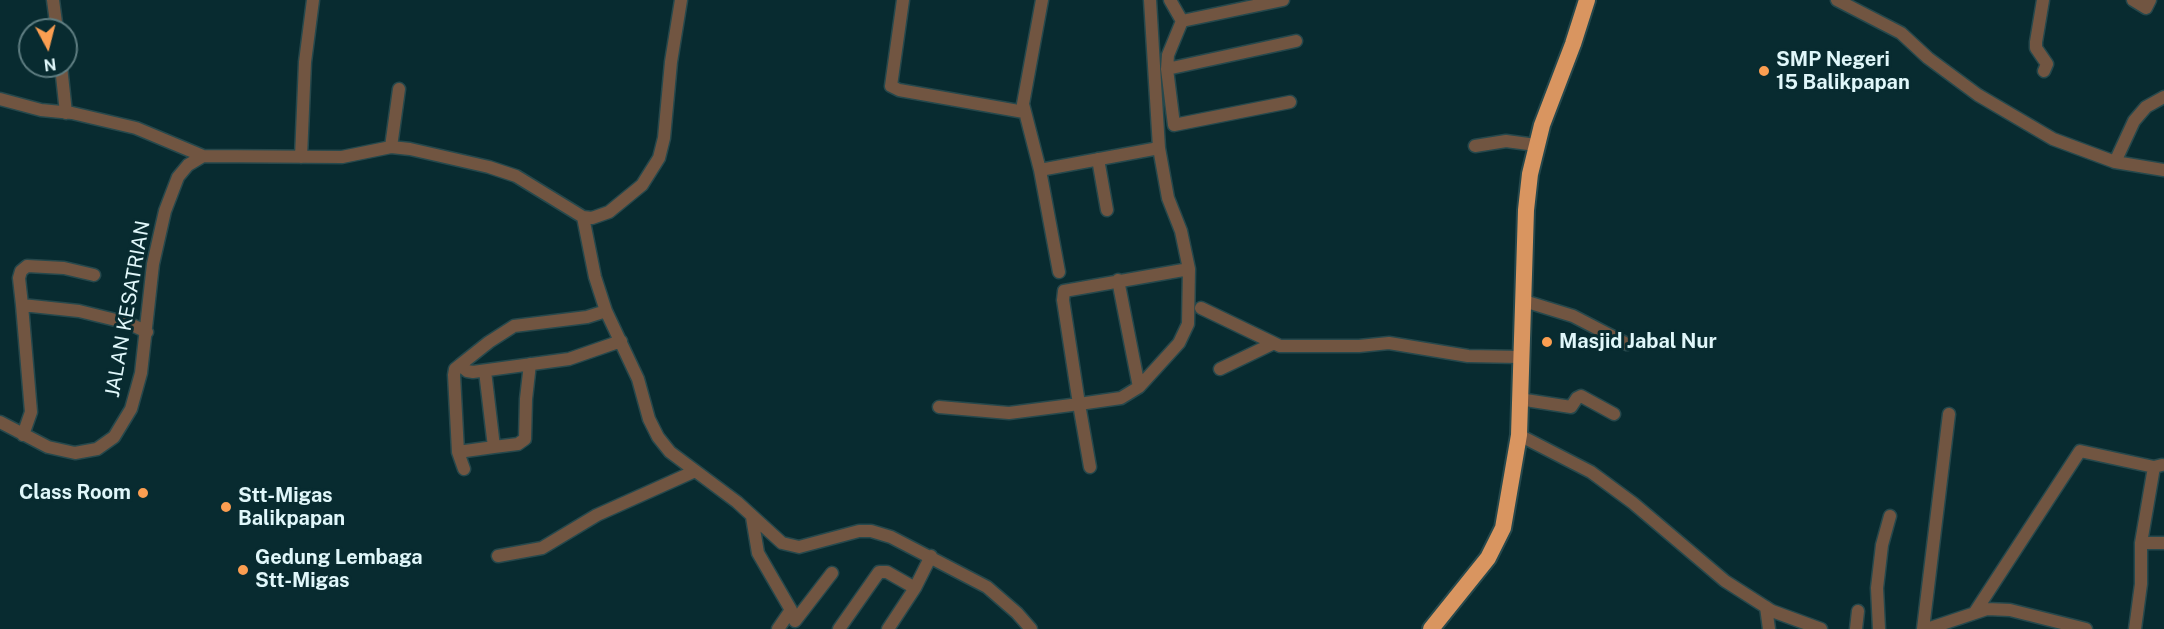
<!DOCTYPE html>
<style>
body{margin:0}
#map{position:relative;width:2164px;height:629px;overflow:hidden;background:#082b30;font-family:"Public Sans",sans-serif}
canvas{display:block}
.north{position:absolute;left:18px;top:18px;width:60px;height:60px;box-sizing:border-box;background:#082b30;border:2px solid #5e7d81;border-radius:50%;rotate:173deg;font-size:16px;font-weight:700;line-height:24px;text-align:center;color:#e0f7fa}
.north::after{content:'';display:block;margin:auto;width:21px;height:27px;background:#fb9e51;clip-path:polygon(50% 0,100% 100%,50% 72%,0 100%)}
</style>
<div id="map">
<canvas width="2164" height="629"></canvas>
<div class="north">N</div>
</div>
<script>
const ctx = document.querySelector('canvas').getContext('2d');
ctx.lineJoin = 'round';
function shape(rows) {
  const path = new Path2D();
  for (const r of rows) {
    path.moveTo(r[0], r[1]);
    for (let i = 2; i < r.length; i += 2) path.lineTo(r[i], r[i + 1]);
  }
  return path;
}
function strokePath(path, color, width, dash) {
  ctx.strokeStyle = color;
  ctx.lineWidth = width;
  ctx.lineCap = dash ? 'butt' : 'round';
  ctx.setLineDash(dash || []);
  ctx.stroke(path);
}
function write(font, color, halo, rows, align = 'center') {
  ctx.font = font + ' "Public Sans",sans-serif';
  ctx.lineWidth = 6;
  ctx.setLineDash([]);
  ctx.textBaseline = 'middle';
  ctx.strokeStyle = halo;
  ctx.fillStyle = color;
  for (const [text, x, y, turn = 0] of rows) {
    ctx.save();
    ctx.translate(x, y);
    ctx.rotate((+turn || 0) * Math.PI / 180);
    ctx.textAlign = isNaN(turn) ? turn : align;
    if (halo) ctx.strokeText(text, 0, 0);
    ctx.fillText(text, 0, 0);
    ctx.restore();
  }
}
const minor = shape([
 [53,0,57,30],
 [903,0,891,86,899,90,1024,112],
 [1042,0,1023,104,1040,170,1059,272],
 [1150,0,1159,148,1168,198,1181,231,1189,269,1188,324,1179,343,1139,387,1121,398,1079,404,1063,300,1064,291,1189,269],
 [1170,0,1182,21,1168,55,1167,69,1296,41],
 [1837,0,1901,33,1928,58,1978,95,2053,139,2115,162,2134,121,2146,107,2164,97],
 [2043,0,2036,42,2036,48,2047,64,2044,71],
 [2133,0,2146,8,2150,0],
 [1182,21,1283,0],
 [61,66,66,113],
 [1167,69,1174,125,1290,102],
 [0,99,41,110,72,113,136,128,203,156],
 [1475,146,1506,141,1536,145],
 [391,147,399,89],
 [301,157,305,62,313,0],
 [1098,159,1107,210],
 [2115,162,2164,170],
 [1040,170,1159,148],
 [583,217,595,277,606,311,638,379,649,419,658,437,670,452,737,502,782,543,799,547,859,531,871,531,891,537,987,587,1017,613,1031,629],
 [1118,280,1139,387],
 [1524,301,1573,316,1627,344],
 [22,305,19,278,21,271,27,266,64,268,94,275],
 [1201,308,1280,346,1359,346,1389,343,1468,356,1520,357],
 [606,311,587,317,514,326,489,342,460,365,467,371,473,372,569,359,621,341],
 [460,365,455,369,454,375,458,452,464,469],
 [1220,369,1272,344],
 [1519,399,1571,407,1577,398,1581,396,1614,414],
 [939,407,1009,413,1079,404,1090,467],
 [0,422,48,447,75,453,97,449,114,437,131,409,141,373,153,264,165,211,178,177,188,165,203,156,342,157,391,147,410,149,489,167,516,176,583,217,592,218,609,212,642,185,659,158,664,138,671,62,681,0],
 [23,435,31,412,22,305,79,311,128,323,147,332],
 [1519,435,1591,472,1633,503,1725,581,1772,611,1821,629],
 [494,447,518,444,525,439,526,399,530,364],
 [458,452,494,447,485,371],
 [752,517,758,553,791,610,778,629],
 [2141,543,2164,543],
 [498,556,542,548,597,515,693,472],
 [1766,607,1769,629],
 [1975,612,2080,451,2154,467,2162,465],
 [795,621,832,573],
 [839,629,879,572,887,572,915,588,931,556],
 [888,629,915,588],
 [1856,629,1858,611],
 [1879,629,1877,588,1882,545,1890,516],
 [1923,629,1949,414],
 [1927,629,1987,609,2010,610,2086,629],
 [2135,629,2141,584,2141,543,2154,467]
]);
const highway = shape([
 [1431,629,1488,558,1503,528,1519,435,1526,210,1530,174,1542,125,1573,44,1587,0]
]);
const markers = [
 [1764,71,6,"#fb9e51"],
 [1547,342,6,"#fb9e51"],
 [143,493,6,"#fb9e51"],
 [226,507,6,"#fb9e51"],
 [243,570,6,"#fb9e51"]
];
const poiNames = [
 ["SMP Negeri",1776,60],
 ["15 Balikpapan",1776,83],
 ["Masjid Jabal Nur",1559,342],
 ["Class Room",131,493,"right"],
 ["Stt-Migas",238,496],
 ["Balikpapan",238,519],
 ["Gedung Lembaga",255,558],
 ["Stt-Migas",255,581]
];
const streetNames = [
 ["JALAN KESATRIAN",128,309,-80]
];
strokePath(minor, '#26484c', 15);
strokePath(highway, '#26484c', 20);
strokePath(minor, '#715541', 12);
strokePath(highway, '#d99560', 16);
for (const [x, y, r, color] of markers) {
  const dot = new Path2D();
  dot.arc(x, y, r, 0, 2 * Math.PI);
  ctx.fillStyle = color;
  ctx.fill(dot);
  strokePath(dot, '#082b30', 2);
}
write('bold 20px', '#e0f7fa', '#082b30', poiNames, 'left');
write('20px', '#e0f7fa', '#082b30', streetNames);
</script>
